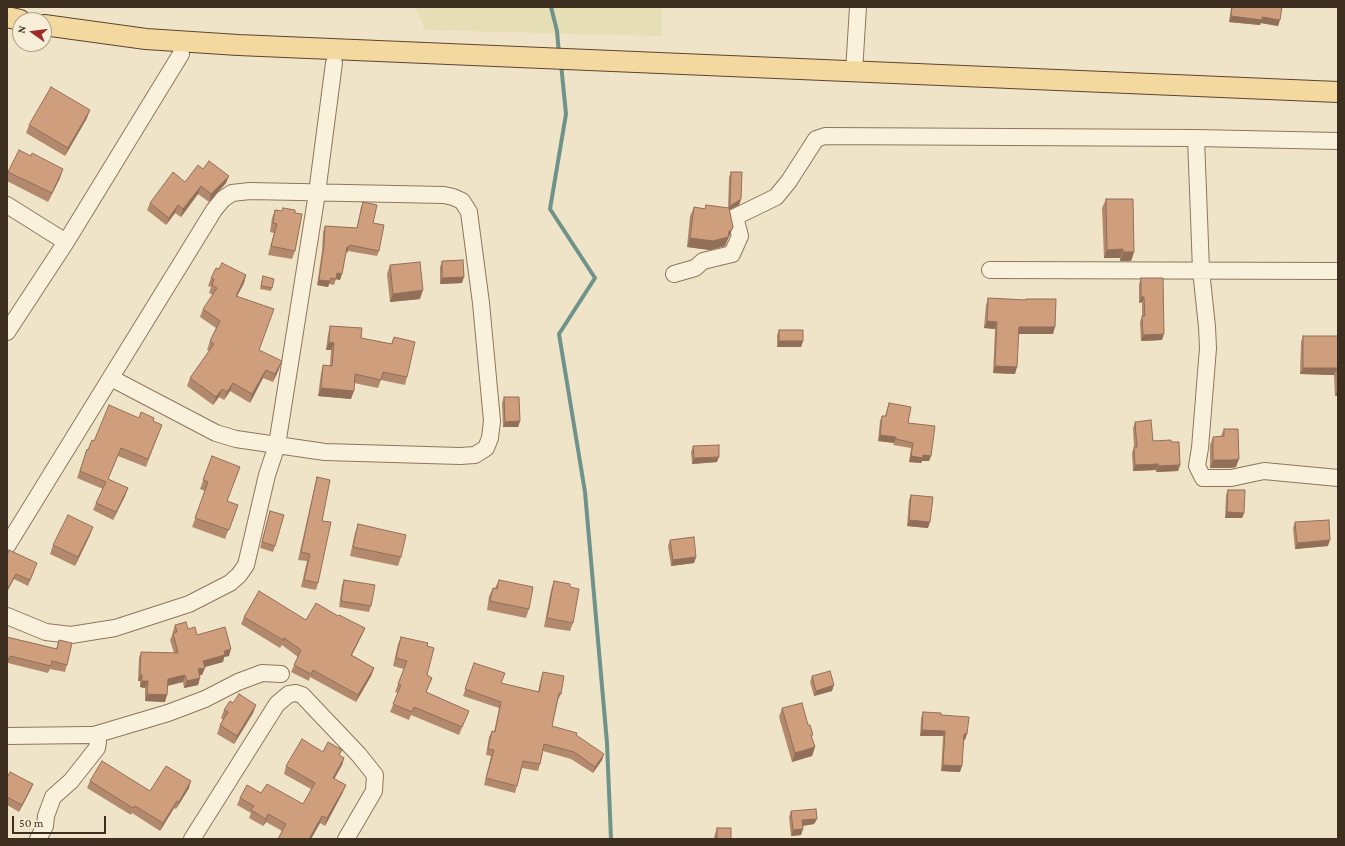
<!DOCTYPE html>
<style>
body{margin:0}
#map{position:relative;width:1345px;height:846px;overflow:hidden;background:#f0e4c8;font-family:"Crimson Pro",serif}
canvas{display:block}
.frame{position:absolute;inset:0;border:8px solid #3d2e20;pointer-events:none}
.north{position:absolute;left:12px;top:12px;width:40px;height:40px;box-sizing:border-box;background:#f7eed8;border:1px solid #ada18e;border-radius:50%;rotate:284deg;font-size:11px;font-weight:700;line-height:16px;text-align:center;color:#3d2e20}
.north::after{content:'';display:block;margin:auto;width:14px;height:18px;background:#9e2a2b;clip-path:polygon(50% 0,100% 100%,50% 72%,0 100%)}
.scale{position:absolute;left:12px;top:816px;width:94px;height:18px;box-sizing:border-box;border:2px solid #3d2e20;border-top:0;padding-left:5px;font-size:12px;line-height:14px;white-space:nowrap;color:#3d2e20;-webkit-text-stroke:3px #f7eed8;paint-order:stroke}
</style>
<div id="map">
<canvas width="1345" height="846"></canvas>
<div class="frame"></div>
<div class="north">N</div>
<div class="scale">50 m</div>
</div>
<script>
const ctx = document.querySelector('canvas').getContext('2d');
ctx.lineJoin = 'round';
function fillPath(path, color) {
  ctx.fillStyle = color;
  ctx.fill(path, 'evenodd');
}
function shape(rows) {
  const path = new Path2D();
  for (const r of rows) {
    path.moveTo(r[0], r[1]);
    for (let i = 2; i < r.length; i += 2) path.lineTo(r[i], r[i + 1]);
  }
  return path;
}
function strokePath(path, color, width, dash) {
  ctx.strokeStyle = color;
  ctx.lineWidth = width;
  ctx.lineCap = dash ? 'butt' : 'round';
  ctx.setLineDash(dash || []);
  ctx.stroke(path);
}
const farmland = shape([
 [414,7,662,7,662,36,426,30]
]);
const stream = shape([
 [551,7,557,31,559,54],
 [561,64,566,114,550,209,595,278,559,334,585,492,607,743,611,839]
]);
const minor = shape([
 [854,72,858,7],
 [1196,138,1201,270,1207,327,1208,348,1200,448,1197,466,1203,478,1231,478,1264,471,1338,478],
 [7,205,66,242],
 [990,270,1338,271],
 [674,274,695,268,703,261,732,254,740,236,735,217,776,197,789,181,816,139,825,136,1196,138,1338,141],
 [7,332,66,242,181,54],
 [7,546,214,210,223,199,232,193,250,191,444,195,453,197,462,201,469,212,481,303,492,421,490,438,486,448,475,455,460,456,325,452,236,439,216,433,111,378],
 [7,616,46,632,71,635,115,628,189,604,230,583,239,575,246,565,267,475,277,445,317,193,334,63],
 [94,735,168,713,205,699,238,682,262,673,281,674],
 [7,736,89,735,94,735,98,742,97,748,71,781,53,797,46,816,45,826,38,839],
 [192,839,277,704,289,694,296,693,302,695,359,755,375,775,374,791,346,839]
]);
const major = shape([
 [7,17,20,20],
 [44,25,146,39,238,45,1338,92]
]);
const wall = shape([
 [1231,7,1282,7,1278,26,1261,23,1260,25,1229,22],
 [87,118,65,156,26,133,29,125],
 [31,156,60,178,48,202,7,181,7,174,8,172],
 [203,169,226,183,209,202,198,194,181,217,175,213,166,225,147,210,150,203,185,182],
 [731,172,741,199,739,205,729,210,733,227,725,246,710,250,687,247,690,216,694,207,705,209,706,205,728,208,729,177],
 [1106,199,1134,252,1131,261,1120,261,1120,258,1104,258,1102,208],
 [363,202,373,223,379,251,377,256,348,251,347,253,346,252,340,280,336,279,334,285,329,284,328,287,317,285,322,251,323,232,325,226,357,228,361,207],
 [283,208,295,213,295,251,292,259,268,255,274,233,270,232,272,218,275,210,282,211],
 [442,261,462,283,440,284,440,267],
 [390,265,420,299,390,302,387,274],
 [219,269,246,275,244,283,237,296,259,350,279,369,273,382,263,378,250,403,230,391,224,400,219,397,213,405,187,386,190,378,209,351,207,350,210,341,216,328,200,317,203,309,213,295,209,293,211,287,208,286,211,278],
 [263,276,272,288,271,291,260,289],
 [1141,278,1162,340,1141,341,1140,322,1142,316,1142,302,1139,303,1139,284],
 [988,298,1026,300,1026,299,1053,334,1018,334,1015,374,993,373,995,329,984,328,986,305],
 [330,326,361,338,391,344,394,337,407,377,405,385,381,380,378,388,354,383,351,399,318,396,321,373,323,365,330,365,331,350,326,350,328,334],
 [779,330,803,341,801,347,777,347,777,335],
 [1303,336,1338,336,1338,396,1335,396,1334,375,1300,374,1301,342],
 [504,397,520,421,518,427,503,427,502,403],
 [889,403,908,423,931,456,929,461,922,461,921,463,909,462,911,448,893,445,894,443,878,441,880,421,882,416,885,416],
 [139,418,153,421,162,425,146,467,118,456,108,479,128,488,125,496,113,520,93,510,96,503,103,489,77,478,87,449,88,450,94,441],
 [1135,422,1153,441,1171,442,1180,465,1178,471,1156,472,1156,470,1133,471,1132,453,1134,447,1133,428],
 [1224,429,1236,467,1230,468,1210,468,1210,445,1213,437,1221,436],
 [693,446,717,462,692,464,691,452],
 [212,456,227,501,238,505,225,539,192,527,205,491,200,489],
 [317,477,322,521,318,583,316,590,301,587,307,561,298,560,315,485],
 [1228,490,1244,513,1242,518,1225,518,1226,495],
 [911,495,928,528,907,526,909,500],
 [270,511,275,546,273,552,260,548],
 [1295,522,1328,546,1295,549,1293,528],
 [358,524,401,557,398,566,350,556,355,533],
 [90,535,75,566,50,554,53,545],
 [670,540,696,557,694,563,671,566,668,546],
 [7,555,35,569,28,586,14,579],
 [344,580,371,606,369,612,339,607,342,585],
 [499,580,529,609,526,618,487,610,489,596,493,588,495,588],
 [554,581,570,587,573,623,570,631,544,627,551,590],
 [338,616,365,628,362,635,352,655,374,668,371,676,356,702,310,677,309,681,291,672,298,657,282,645,280,648,241,624,244,617,306,620],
 [175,625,188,629,229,656,224,657,223,662,205,667,202,675,200,675,198,685,184,688,183,682,168,686,165,702,145,701,145,688,140,687,140,681,138,681,139,658,141,652,174,653,170,640,173,633,173,631],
 [7,637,56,649,59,640,67,665,65,672,50,669,48,673,8,663,7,664],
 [401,637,427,646,427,675,432,678,426,692,469,711,459,735,411,715,409,720,390,712,398,693,395,692,404,669,393,666,398,644],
 [474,663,501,683,538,692,541,678,543,672,561,694,558,700,552,726,576,735,602,760,593,773,571,759,543,751,540,764,538,771,522,768,515,793,484,785,491,756,486,755,489,737,492,731,494,732,499,708,463,696],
 [812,676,832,691,814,696,810,682],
 [233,703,256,705,253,713,234,744,217,734,220,725,223,720,221,718,224,710],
 [782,708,812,738,815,747,812,756,792,762,779,717],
 [923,712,941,715,965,740,964,740,960,772,941,771,943,736,920,736,921,718],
 [323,752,340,756,344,758,342,765,334,778,343,792,325,826,320,823,311,839,278,839,282,831,266,822,263,826,249,818,251,813,237,805,240,798,303,804,311,789,284,774,286,766],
 [7,778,33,784,30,791,19,812,7,805],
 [90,781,150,791,189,788,176,809,174,808,160,831,132,813,131,815,87,788],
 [791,811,817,819,814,824,803,826,801,835,791,836,789,817],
 [717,828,731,839,714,839,714,837]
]);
const shadedWall = shape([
 [1231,16,1262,17,1280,20,1278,26,1261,23,1260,25,1229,22],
 [90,110,87,118,65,156,68,148],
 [63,169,60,178,48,202,52,193],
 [229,176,226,183,209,202,211,194],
 [201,186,198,194,181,217,183,209],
 [741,199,739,205,727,211,730,206],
 [178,205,175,213,166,225,169,218],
 [733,227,725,246,710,250,687,247,690,238,729,231],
 [347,247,349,247,347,253,345,252],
 [1123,249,1120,258,1104,258,1107,250],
 [1123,252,1134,252,1131,261,1120,261],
 [337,273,342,274,340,280,335,279],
 [246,275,244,283,233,304,236,296],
 [464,277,462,283,440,284,442,278],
 [319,280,330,281,328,287,317,285],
 [423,290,420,299,390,302,393,294],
 [1141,297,1144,297,1142,302,1139,303],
 [987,321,997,322,995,329,984,328],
 [1019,327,1055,327,1053,334,1016,334],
 [1164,334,1162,340,1141,341,1143,335],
 [779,341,803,341,801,347,777,347],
 [329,342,334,343,331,350,326,350],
 [282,361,279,369,273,382,275,374],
 [995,366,1017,367,1015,374,993,373],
 [1303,368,1337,368,1334,375,1300,374],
 [266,370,263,378,250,403,252,394],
 [233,383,230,391,224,400,227,392],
 [321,388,354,391,351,399,318,396],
 [222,389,219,397,213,405,216,397],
 [1338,390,1338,396,1335,396],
 [520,421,518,427,503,427,505,422],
 [880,435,896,437,894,443,878,441],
 [923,455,931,456,929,461,922,461,921,463,909,462,911,456],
 [719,457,717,462,692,464,694,458],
 [1239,459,1236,467,1230,468,1210,468,1213,460],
 [1158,464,1156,470,1133,471,1135,465],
 [1180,465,1178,471,1156,472,1158,466],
 [128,488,125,496,113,520,116,512],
 [1227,512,1244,513,1242,518,1225,518],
 [909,520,930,522,928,528,907,526],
 [93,527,90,535,75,566,78,557],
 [1330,540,1328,546,1295,549,1297,543],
 [696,557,694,563,671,566,673,560],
 [16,574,14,579,7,592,7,590],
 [365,628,362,635,348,662,351,655],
 [231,649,229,656,224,657,223,662,201,668,203,661,224,651],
 [205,668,202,675,196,676,198,669],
 [374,668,371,676,356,702,358,695],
 [140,675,142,675,140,681,138,681],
 [185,675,183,682,165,686,168,679],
 [200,678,198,685,184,688,187,681],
 [142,681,148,681,145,688,140,687],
 [834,685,832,691,814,696,816,691],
 [147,694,167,695,165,702,145,701],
 [256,705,253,713,234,744,237,736],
 [922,730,945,731,943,736,920,736],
 [964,734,967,734,965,740,962,740],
 [815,747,812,756,792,762,795,753],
 [604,754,602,760,593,773,595,767],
 [344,758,342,765,331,785,333,778],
 [943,765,962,766,960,772,941,771],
 [191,781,189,788,176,809,179,802],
 [33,784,30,791,19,812,22,805],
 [346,785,343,792,325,826,327,818],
 [177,801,174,808,160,831,163,823],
 [268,814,266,822,263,826,266,819],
 [322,816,320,823,311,839,309,839],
 [817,819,814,824,800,826,802,820],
 [803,829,801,835,791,836,793,830]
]);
const building = shape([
 [1232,7,1282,7,1280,20,1262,17,1262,20,1231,16,1232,7],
 [51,87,90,110,68,148,29,125,51,87],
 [19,150,31,156,32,153,63,169,52,193,8,172,19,150],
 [209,161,229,176,211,194,201,186,183,209,178,205,169,218,150,203,173,172,185,182,198,165,203,169,209,161],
 [731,172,742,172,741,199,730,206,731,172],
 [1106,199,1133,199,1134,252,1123,252,1123,249,1107,250,1106,199],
 [363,202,377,205,373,223,384,225,379,251,350,245,349,247,347,247,342,274,337,273,336,279,331,278,330,281,319,280,324,245,325,226,357,228,363,202],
 [706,205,729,208,733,227,731,231,729,231,728,237,713,241,690,238,694,207,705,209,706,205],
 [283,208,295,210,295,213,302,214,295,251,271,246,277,224,273,223,275,210,282,211,283,208],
 [463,260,464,277,442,278,442,261,463,260],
 [420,262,423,290,393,294,390,265,420,262],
 [222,263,246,275,236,296,274,309,259,350,282,361,275,374,266,370,252,394,233,383,227,392,222,389,216,397,190,378,214,344,210,341,220,321,203,309,217,288,212,285,214,279,211,278,216,268,219,269,222,263],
 [263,276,274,279,272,288,261,286,263,276],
 [1141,278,1163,278,1164,334,1143,335,1142,316,1145,316,1144,297,1141,297,1141,278],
 [988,298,1026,300,1026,299,1056,299,1055,327,1019,327,1017,367,995,366,997,322,987,321,988,298],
 [330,326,362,328,361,338,392,344,394,337,415,342,407,377,383,372,381,380,355,374,354,391,321,388,323,365,332,366,334,343,329,342,330,326],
 [779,330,803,330,803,341,779,341,779,330],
 [1303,336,1338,336,1338,390,1337,368,1303,368,1303,336],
 [504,397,519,397,520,421,505,422,504,397],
 [889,403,911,407,908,423,935,426,931,456,923,455,923,458,911,456,913,443,896,439,896,437,880,435,882,416,886,416,889,403],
 [109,405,139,418,141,412,154,418,153,421,162,425,148,459,121,448,108,479,128,488,116,512,96,503,106,482,80,471,87,449,88,450,92,440,94,441,109,405],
 [1151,420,1153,441,1171,440,1171,442,1179,442,1180,465,1158,466,1158,464,1135,465,1134,447,1137,447,1135,422,1151,420],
 [1224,429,1238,429,1239,459,1233,460,1213,460,1213,437,1224,436,1224,429],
 [719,445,719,457,694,458,693,446,719,445],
 [212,456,240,467,227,501,238,505,229,530,195,518,208,482,203,480,212,456],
 [317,477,330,480,322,521,331,522,318,583,304,580,310,554,301,552,317,477],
 [1228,490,1245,490,1244,513,1227,512,1228,490],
 [911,495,933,497,930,522,909,520,911,495],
 [270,511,284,515,275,546,262,542,270,511],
 [68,515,93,527,78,557,53,545,68,515],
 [1329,520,1330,540,1297,543,1295,522,1329,520],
 [358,524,406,535,401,557,353,547,358,524],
 [694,537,696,557,673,560,670,540,694,537],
 [9,550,37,563,30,580,16,574,7,590,7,555,9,550],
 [344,580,375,585,371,606,341,601,344,580],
 [499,580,533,587,529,609,490,601,493,588,497,589,499,580],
 [554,581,570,584,570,587,579,589,573,623,547,618,554,581],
 [259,591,306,620,316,603,338,616,339,615,365,628,351,655,374,668,358,695,313,670,311,674,294,665,301,650,284,638,283,640,244,617,259,591],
 [186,622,188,629,195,627,197,635,225,627,231,649,224,651,225,655,203,661,205,668,198,669,200,678,187,681,185,675,168,679,167,695,147,694,148,681,142,681,142,675,140,675,141,652,178,653,173,633,177,632,175,625,186,622],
 [7,637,57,649,59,640,72,643,67,665,52,661,51,666,10,656,7,663,7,637],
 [401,637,428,643,427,646,434,648,427,675,432,678,426,692,469,711,462,727,414,707,412,712,393,704,401,685,398,684,407,661,396,658,401,637],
 [474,663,505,673,501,683,539,692,543,672,564,676,561,694,559,693,552,726,577,733,576,735,604,754,595,767,574,752,544,744,540,764,523,761,517,786,486,778,494,750,488,749,492,731,495,732,501,702,465,689,474,663],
 [830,671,834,685,816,691,812,676,830,671],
 [239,694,256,705,237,736,220,725,228,712,224,710,230,701,233,703,239,694],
 [802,703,808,725,810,725,813,735,811,735,815,747,795,753,782,708,802,703],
 [923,712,941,713,941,715,969,717,967,734,964,734,962,766,943,765,945,731,922,730,923,712],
 [302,739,323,752,328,742,342,750,339,755,344,758,333,778,346,785,327,818,322,816,309,839,278,839,286,824,268,814,266,819,251,810,254,806,240,798,247,785,261,793,267,784,303,804,315,783,286,766,302,739],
 [102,761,150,791,166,766,191,781,179,802,177,801,163,823,135,806,133,808,90,781,102,761],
 [10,772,33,784,22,805,7,797,7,778,10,772],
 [816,809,817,819,802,820,803,829,793,830,791,811,816,809],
 [717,828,731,828,731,839,717,839,717,828]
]);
fillPath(farmland, '#e6deb5');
strokePath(stream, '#6f938a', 4);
strokePath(minor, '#8d765c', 18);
strokePath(major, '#5b4430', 22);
strokePath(minor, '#faf1dc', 16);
strokePath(major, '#f3d9a0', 20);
fillPath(wall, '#b2896c');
fillPath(shadedWall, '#916f58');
fillPath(building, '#cf9f7d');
strokePath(building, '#916f58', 1);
</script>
